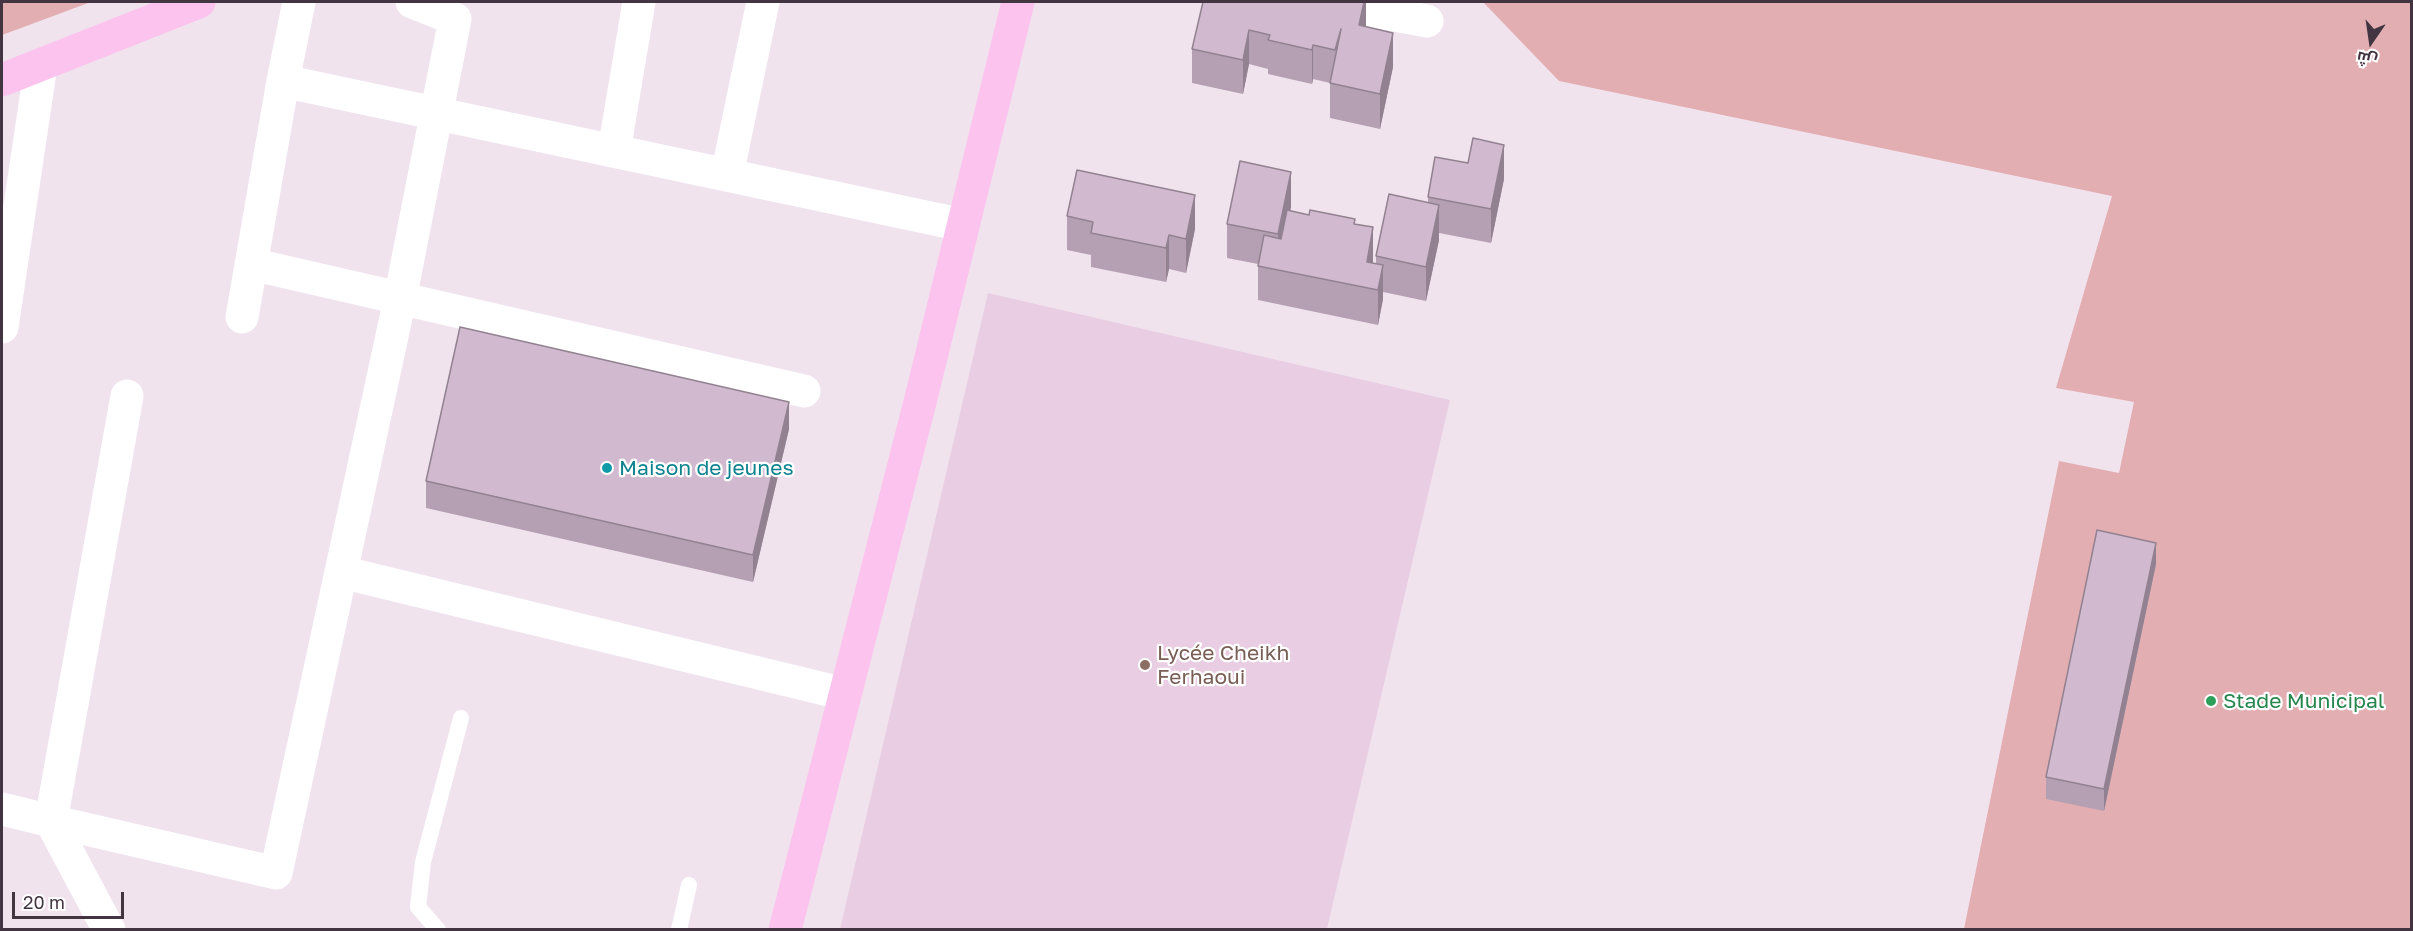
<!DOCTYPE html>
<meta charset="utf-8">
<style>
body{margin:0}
#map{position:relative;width:2413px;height:931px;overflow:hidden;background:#f1e3ee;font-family:"Golos Text",Cairo,sans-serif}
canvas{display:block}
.frame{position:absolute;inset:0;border:3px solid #423441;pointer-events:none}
.north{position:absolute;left:2341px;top:12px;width:60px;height:60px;-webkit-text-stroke:4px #fff;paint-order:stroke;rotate:193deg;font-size:16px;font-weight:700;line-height:24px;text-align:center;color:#423441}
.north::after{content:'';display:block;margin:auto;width:21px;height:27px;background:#423441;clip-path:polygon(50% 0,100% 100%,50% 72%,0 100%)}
.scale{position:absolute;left:12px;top:892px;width:112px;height:27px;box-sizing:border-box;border:3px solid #423441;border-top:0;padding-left:8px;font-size:18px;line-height:21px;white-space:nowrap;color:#423441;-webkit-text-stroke:4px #fff;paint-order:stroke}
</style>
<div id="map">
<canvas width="2413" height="931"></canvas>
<div class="frame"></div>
<div class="north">ش</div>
<div class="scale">20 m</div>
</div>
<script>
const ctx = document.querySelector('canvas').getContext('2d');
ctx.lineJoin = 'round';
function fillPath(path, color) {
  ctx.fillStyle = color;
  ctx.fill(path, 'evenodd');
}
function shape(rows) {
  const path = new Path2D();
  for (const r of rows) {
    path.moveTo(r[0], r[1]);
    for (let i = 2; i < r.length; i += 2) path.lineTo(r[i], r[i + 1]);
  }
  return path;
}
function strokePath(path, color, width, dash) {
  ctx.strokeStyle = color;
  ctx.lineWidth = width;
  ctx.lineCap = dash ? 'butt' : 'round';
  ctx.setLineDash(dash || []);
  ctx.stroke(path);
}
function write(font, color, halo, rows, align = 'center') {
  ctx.font = font + ' "Golos Text",sans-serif';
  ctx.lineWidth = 4.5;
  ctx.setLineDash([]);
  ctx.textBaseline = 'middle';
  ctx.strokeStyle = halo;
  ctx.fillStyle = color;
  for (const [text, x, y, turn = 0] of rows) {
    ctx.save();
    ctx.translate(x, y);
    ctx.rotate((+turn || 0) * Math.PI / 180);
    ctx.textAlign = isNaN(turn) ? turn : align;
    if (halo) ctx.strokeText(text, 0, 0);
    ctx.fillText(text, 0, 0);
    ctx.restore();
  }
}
const education = shape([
 [988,293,1450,400,1327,929,840,929]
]);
const green = shape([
 [2,2,91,2,2,35],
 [1483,2,2411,2,2411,929,1964,929,2059,461,2119,473,2134,402,2056,388,2112,196,1559,81]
]);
const lane = shape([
 [438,930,418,907,423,862,461,718],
 [679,930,689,885]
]);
const street = shape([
 [1325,2,1427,21],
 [283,81,963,225],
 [614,151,639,2],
 [727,175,763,2],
 [251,264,804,391],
 [242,317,283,81,299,2],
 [2,327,41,65],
 [127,396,51,821,276,873,400,299,455,19,412,2],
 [341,572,845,694],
 [2,809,51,821,109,930]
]);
const secondary = shape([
 [2,80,199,2],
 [785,930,921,398,1018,2]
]);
const wall = shape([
 [1203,2,1366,2,1366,27,1393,67,1380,129,1330,118,1330,83,1313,79,1312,84,1268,74,1268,69,1249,64,1243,94,1192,83,1192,49],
 [1504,179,1491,243,1439,233,1439,240,1426,301,1383,292,1383,299,1378,325,1258,300,1258,264,1227,258,1227,224,1291,207,1290,211,1355,224,1373,263,1376,263,1376,256,1428,203,1428,197],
 [1067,216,1195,229,1186,273,1169,269,1166,282,1091,267,1091,255,1067,250],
 [789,429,753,582,426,508,426,481],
 [2156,564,2104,811,2046,799,2046,777]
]);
const shadedWall = shape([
 [1364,2,1366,2,1366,29,1359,25],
 [1249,30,1249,64,1243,94,1243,60],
 [1393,33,1393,67,1380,129,1380,94],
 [1313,45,1313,79,1312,84,1312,50],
 [1504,145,1504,179,1491,243,1491,209],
 [1291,172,1291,207,1278,268,1278,234],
 [1195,195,1195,229,1186,273,1186,239],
 [1439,205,1439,240,1426,301,1426,267],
 [1373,227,1373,262,1368,288,1367,262],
 [1169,235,1169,269,1166,282,1166,248],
 [1383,265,1383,299,1378,325,1378,290],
 [789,402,789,429,753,582,753,555],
 [2156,543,2156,564,2104,811,2104,789]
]);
const building = shape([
 [1203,2,1364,2,1359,25,1393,33,1380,94,1330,83,1341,29,1335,50,1313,45,1312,50,1268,40,1270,35,1249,30,1243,60,1192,49,1203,2],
 [1473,138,1504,145,1491,209,1428,197,1435,157,1468,163,1473,138],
 [1240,161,1291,172,1278,234,1227,224,1240,161],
 [1077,170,1195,195,1186,239,1169,235,1166,248,1091,233,1093,222,1067,216,1077,170],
 [1389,194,1439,205,1426,267,1376,256,1389,194],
 [1287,210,1309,215,1310,210,1355,219,1354,224,1373,227,1367,262,1383,265,1378,290,1258,266,1264,235,1281,239,1287,210],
 [460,327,789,402,753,555,426,481,460,327],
 [2097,530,2156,543,2104,789,2046,777,2097,530]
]);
const markers = [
 [607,468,6,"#0f9aa8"],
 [1145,665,6,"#8d6e63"],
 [2211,701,6,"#2e9e5b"]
];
const cultureNames = [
 ["Maison de jeunes",619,468]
];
const educationNames = [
 ["Lycée Cheikh",1157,653],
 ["Ferhaoui",1157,677]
];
const leisureNames = [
 ["Stade Municipal",2223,701]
];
fillPath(education, '#e9cee3');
fillPath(green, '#e3aeb1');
strokePath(lane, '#fff', 16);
strokePath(street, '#fff', 33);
strokePath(secondary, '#fbc3ed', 33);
fillPath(wall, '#b4a0b2');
fillPath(shadedWall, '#928291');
fillPath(building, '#d1bacf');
strokePath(building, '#928291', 1.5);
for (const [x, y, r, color] of markers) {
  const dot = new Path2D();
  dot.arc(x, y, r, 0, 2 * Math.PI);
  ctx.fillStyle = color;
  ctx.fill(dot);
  strokePath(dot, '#fff', 2);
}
write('21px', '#0d838f', '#fff', cultureNames, 'left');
write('21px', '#785e54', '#fff', educationNames, 'left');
write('21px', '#27864d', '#fff', leisureNames, 'left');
</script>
